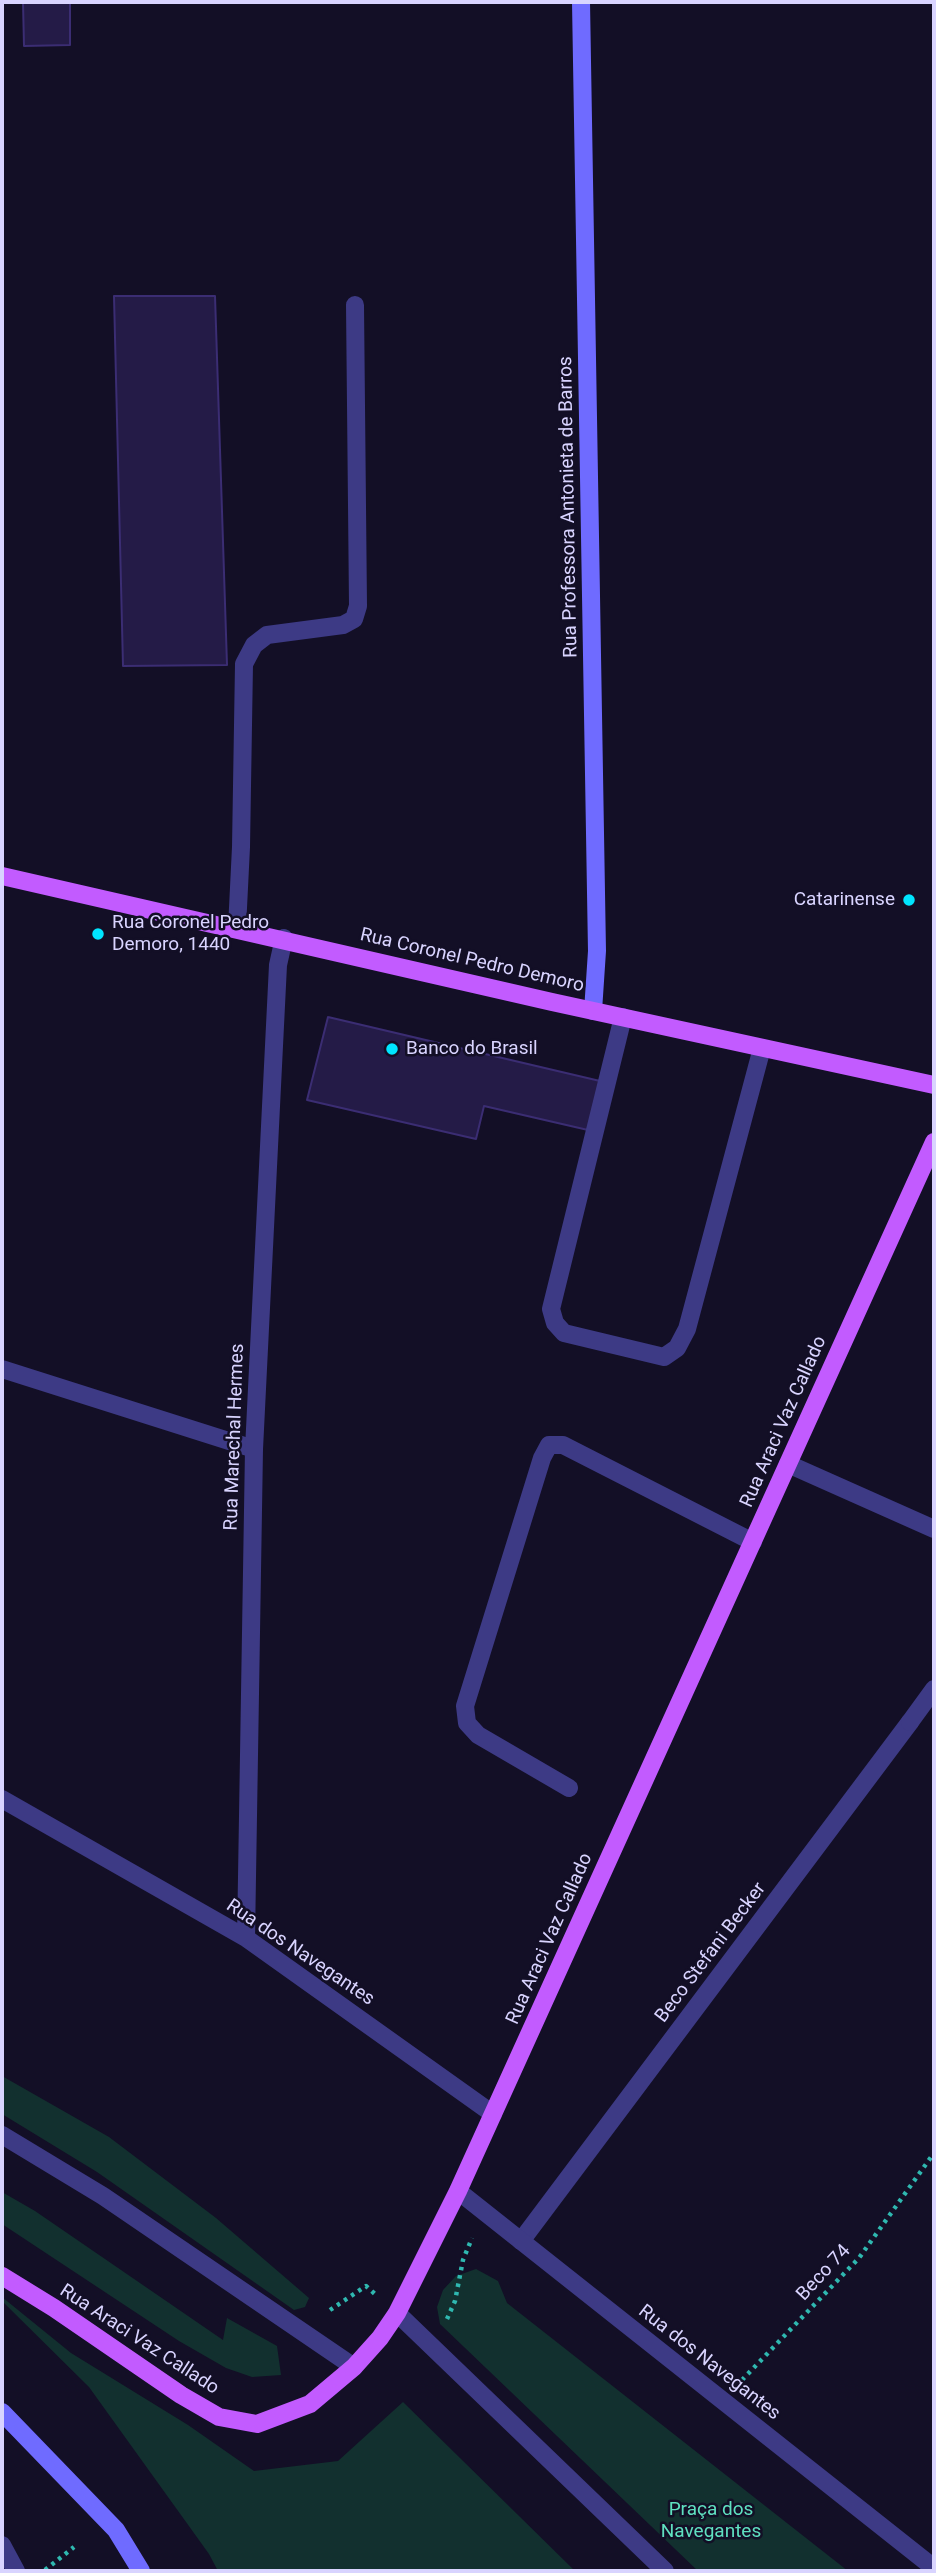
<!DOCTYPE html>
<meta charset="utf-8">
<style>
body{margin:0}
#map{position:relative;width:936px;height:2573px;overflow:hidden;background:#130f26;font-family:Roboto,sans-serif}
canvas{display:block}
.frame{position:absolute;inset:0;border:4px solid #d9d4ff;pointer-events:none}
</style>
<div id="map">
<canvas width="936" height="2573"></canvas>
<div class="frame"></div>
</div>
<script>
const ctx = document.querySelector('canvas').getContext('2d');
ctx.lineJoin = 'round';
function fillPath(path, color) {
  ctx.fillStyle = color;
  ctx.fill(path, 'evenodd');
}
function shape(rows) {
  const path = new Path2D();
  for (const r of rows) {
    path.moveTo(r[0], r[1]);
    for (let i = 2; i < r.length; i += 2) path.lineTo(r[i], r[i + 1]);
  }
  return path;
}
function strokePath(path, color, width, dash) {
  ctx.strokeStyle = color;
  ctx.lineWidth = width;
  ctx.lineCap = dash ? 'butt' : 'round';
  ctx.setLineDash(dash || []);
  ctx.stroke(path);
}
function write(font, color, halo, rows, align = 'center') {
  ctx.font = font + ' Roboto,sans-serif';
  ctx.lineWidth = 5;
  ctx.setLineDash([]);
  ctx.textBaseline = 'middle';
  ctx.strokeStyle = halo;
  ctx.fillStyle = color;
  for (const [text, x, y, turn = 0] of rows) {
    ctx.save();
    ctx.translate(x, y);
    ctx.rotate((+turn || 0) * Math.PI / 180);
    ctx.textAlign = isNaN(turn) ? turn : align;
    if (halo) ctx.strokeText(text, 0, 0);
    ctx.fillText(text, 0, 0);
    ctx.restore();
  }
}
const green = shape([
 [2,2076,109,2137,216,2218,309,2298,305,2307,294,2310,97,2172,2,2114],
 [2,2192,35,2211,223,2340,227,2318,277,2346,281,2375,252,2377,226,2368,179,2341,2,2224],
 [476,2269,498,2281,507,2303,848,2571,698,2571,440,2324,437,2307,443,2290,456,2276],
 [2,2297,71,2353,188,2425,254,2471,338,2461,403,2402,575,2571,218,2571,209,2554,89,2387,2,2301]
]);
const building = shape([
 [23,2,70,2,70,45,24,46,23,2],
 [114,296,215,296,227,665,123,666,114,296],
 [328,1017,600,1081,588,1130,484,1106,476,1139,307,1100,328,1017]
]);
const path = shape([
 [330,2310,366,2286,375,2294],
 [447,2319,455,2301,463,2260,472,2238],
 [742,2380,859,2258,934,2153],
 [45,2570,74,2547]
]);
const lane = shape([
 [237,928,241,847,244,664,254,645,267,635,343,625,354,619,358,606,355,305],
 [623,1017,551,1309,555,1323,564,1333,664,1357,677,1348,687,1329,762,1048],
 [2,1369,254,1449],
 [569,1788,478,1735,467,1723,465,1706,542,1458,549,1445,563,1445,753,1542],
 [2,2135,103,2196,354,2367],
 [521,2241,910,1722],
 [2,2545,16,2571]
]);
const street = shape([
 [788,1464,934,1529],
 [910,1722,934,1689],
 [2,1799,246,1938,493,2114],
 [246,1938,254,1449,278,965,284,938],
 [458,2191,934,2568],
 [397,2313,665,2571]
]);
const secondary = shape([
 [581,2,597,951,593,1011],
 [2,2412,116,2530,141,2571]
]);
const primary = shape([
 [2,876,552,1002,934,1085],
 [2,2276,54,2308,181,2395,219,2417,257,2424,310,2404,354,2367,380,2338,397,2313,458,2191,934,1142]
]);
const markers = [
 [909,900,7,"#00e5ff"],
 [98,934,7,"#00e5ff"],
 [392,1049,7,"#00e5ff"]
];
const streetNames = [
 ["Rua Professora Antonieta de Barros",569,507,-91],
 ["Rua Coronel Pedro Demoro",472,961,13],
 ["Rua Araci Vaz Callado",784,1422,-66],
 ["Rua Marechal Hermes",235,1437,-88],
 ["Rua Araci Vaz Callado",550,1939,-66],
 ["Rua dos Navegantes",300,1953,34],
 ["Beco Stefani Becker",711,1953,-53],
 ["Beco 74",824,2273,-47],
 ["Rua Araci Vaz Callado",139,2340,33],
 ["Rua dos Navegantes",709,2363,38]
];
const poiNames = [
 ["Catarinense",895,900,"right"],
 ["Rua Coronel Pedro",112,923],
 ["Demoro, 1440",112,945],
 ["Banco do Brasil",406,1049]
];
const parkNames = [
 ["Praça dos",711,2510],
 ["Navegantes",711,2532]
];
fillPath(green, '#12302f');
fillPath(building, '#241b47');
strokePath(building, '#3b2d73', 2);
strokePath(path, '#2fb8b0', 4.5, [3.5, 5]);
strokePath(lane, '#3d3a85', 18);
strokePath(street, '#3d3a85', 18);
strokePath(secondary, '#6f6bff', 18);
strokePath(primary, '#c25bff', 18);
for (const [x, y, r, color] of markers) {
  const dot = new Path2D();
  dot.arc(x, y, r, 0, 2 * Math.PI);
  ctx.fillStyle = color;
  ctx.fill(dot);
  strokePath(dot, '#130f26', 2.5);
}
write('19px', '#d9d4ff', '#130f26', streetNames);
write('19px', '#d9d4ff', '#130f26', poiNames, 'left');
write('19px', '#5fe0c0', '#130f26', parkNames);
</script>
